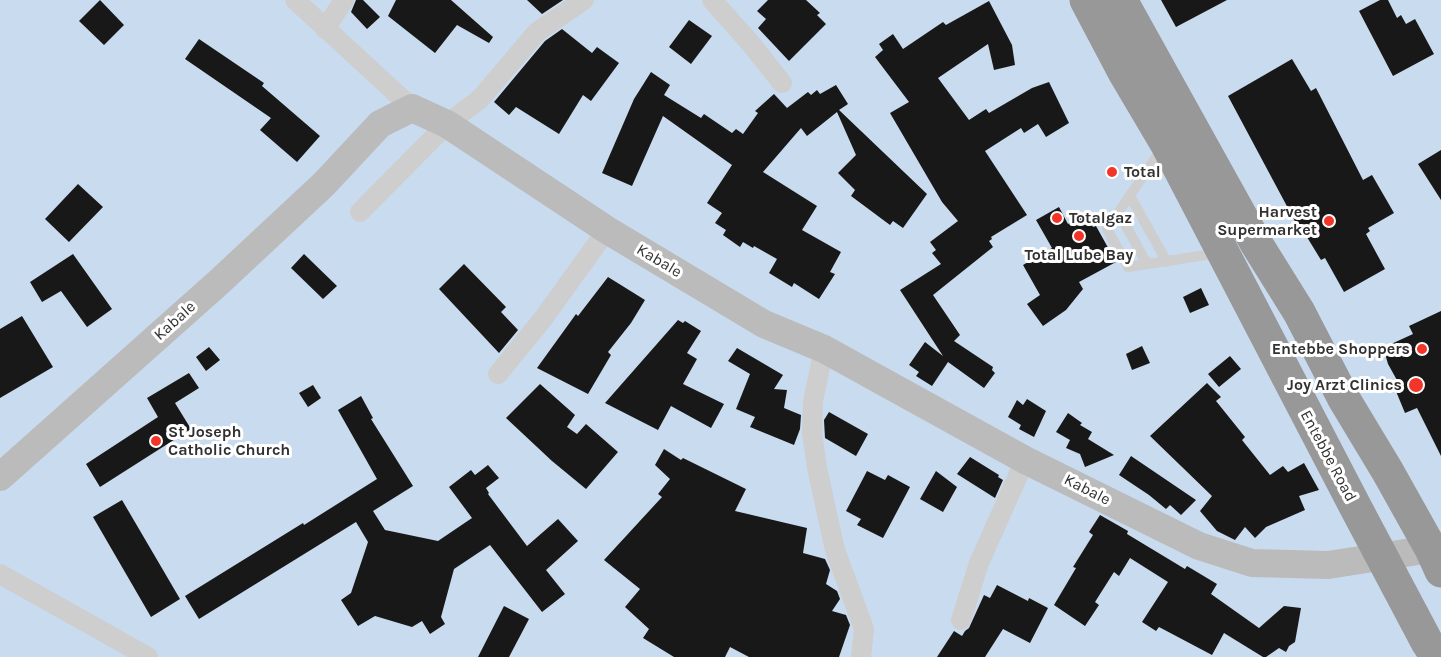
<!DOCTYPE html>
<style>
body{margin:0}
canvas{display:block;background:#fff}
</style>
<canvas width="1441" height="657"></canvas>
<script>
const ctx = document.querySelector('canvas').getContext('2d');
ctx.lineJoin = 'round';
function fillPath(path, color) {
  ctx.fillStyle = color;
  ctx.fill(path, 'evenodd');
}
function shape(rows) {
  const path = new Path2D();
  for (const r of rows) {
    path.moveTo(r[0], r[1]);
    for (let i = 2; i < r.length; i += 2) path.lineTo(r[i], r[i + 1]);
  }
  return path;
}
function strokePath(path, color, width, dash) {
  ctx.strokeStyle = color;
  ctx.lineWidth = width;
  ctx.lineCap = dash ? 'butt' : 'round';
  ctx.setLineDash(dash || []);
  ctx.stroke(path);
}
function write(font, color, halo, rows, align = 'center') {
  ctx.font = font + ' Karla,sans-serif';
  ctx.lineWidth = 6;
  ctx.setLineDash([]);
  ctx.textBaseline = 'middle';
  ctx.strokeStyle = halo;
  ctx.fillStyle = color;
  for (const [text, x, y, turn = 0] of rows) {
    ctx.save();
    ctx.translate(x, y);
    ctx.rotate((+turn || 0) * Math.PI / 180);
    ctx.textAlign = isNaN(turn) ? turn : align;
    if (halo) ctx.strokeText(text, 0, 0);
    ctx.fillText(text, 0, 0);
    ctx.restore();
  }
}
const water = shape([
 [0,0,1441,0,1441,657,0,657]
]);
const building = shape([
 [100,0,124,25,104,45,79,21],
 [356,0,363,0,380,17,367,29,351,12],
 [396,0,451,0,493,37,489,43,457,25,435,53,388,16],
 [527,0,563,0,542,14],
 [768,0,806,0,820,13,817,15,826,24,789,61,758,28,766,19,757,11],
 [1161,0,1227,0,1176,27],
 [1380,0,1388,0,1397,18,1401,15,1406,24,1415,19,1434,54,1393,76,1359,11],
 [989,1,1012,45,1015,65,994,70,988,44,938,78,969,120,986,109,989,113,1032,88,1049,82,1069,123,1046,137,1038,124,1024,133,1021,128,985,151,1027,215,991,237,992,239,989,241,993,247,933,295,960,335,954,341,993,367,992,370,995,373,984,388,948,362,932,386,916,376,919,372,909,365,925,342,943,356,900,290,941,264,932,253,936,250,930,242,958,221,942,202,890,113,909,102,875,57,883,50,879,44,893,34,903,49,943,22,946,25],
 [689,20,712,36,691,64,669,47],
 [562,29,592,53,597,47,619,63,591,101,583,95,559,134,516,107,509,115,494,102,545,41],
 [199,39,264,83,262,86,320,136,297,162,260,130,271,118,185,59],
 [1292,59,1311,91,1316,88,1363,180,1372,175,1394,213,1368,228,1370,231,1366,234,1385,269,1344,292,1325,258,1321,260,1299,224,1297,225,1228,96],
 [651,72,670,85,664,95,701,118,704,114,732,133,736,129,743,134,758,113,755,111,774,94,787,108,808,92,811,95,817,90,820,94,836,85,848,104,839,110,927,194,903,228,893,221,890,225,851,196,855,190,838,173,856,155,837,112,807,136,801,128,763,172,817,206,802,230,841,252,830,272,835,274,819,299,794,283,792,287,769,273,777,259,754,246,753,248,743,242,740,247,723,235,726,230,715,223,722,213,707,203,732,165,663,116,632,186,602,173,634,99],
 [1441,150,1441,200,1418,164],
 [78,184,103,207,69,242,45,219],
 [1059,207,1068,224,1086,215,1093,227,1096,226,1116,262,1079,282,1083,289,1066,310,1043,326,1027,304,1040,295,1023,265,1052,248,1036,220],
 [73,254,112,309,87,327,61,291,42,302,30,282],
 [304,254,337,286,323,299,291,268],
 [464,264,506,307,501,312,518,330,499,353,439,289],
 [608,277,645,300,631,323,608,352,611,355,588,394,537,368,576,314,578,316],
 [1201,288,1209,305,1190,313,1183,297],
 [1441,311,1441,456,1417,408,1405,413,1393,384,1398,382,1388,364,1386,357,1389,345,1413,334,1409,326],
 [22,316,53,367,0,398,0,329],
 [678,320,683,323,685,321,701,331,687,353,697,359,683,384,724,404,711,428,671,406,658,430,605,403],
 [1142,346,1150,363,1132,370,1126,354],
 [209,347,220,360,206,371,196,357],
 [737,348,783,375,774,389,787,390,784,408,801,415,800,429,794,445,750,427,755,417,736,409,750,374,728,361],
 [1230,356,1241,369,1219,387,1208,374],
 [189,373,199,388,175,403,191,429,100,487,86,464,158,417,147,398],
 [1207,383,1221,397,1216,401,1245,437,1242,440,1270,475,1283,466,1288,472,1304,463,1319,490,1299,496,1305,510,1266,527,1255,538,1245,527,1235,540,1217,531,1200,511,1212,496,1150,436],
 [540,384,575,415,567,427,577,434,586,424,618,452,586,489,552,461,506,418],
 [313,385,321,398,308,407,299,393],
 [361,396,373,418,371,419,413,486,373,511,385,530,438,541,472,518,449,487,471,470,475,475,488,465,499,478,486,488,489,493,488,494,527,546,558,519,578,541,546,570,565,594,542,612,490,545,454,569,441,617,445,624,430,634,422,621,412,627,375,616,358,626,341,600,351,593,368,542,356,522,199,619,185,596,303,523,304,525,377,479,338,410],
 [1027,399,1046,411,1034,437,1019,429,1021,425,1008,417,1017,400,1023,405],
 [829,412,868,434,856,456,825,438,824,420],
 [1068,413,1082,423,1080,425,1092,432,1088,439,1114,455,1085,467,1080,454,1066,448,1070,440,1056,432],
 [664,449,681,460,683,458,746,489,735,511,807,528,803,553,825,559,830,570,826,584,837,591,840,599,832,611,846,615,850,625,839,657,749,657,730,647,725,657,674,657,643,638,649,629,625,607,640,589,604,560,662,497,658,494,670,479,655,465],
 [1131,456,1196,500,1181,515,1170,505,1166,509,1149,495,1119,475],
 [970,457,999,475,998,477,1003,480,995,498,957,474],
 [867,471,885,480,888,475,910,487,883,538,857,525,861,519,846,511],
 [936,471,957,487,943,512,920,499],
 [122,500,180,599,151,617,93,517],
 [1100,515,1128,531,1127,534,1185,569,1187,566,1217,584,1211,594,1259,628,1284,606,1301,608,1295,642,1289,646,1286,652,1279,648,1266,657,1263,657,1224,633,1212,655,1159,627,1156,631,1142,622,1168,582,1130,558,1119,576,1114,572,1095,602,1099,605,1085,626,1054,605,1076,568,1073,567,1093,535,1089,532],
 [997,585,1028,601,1029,598,1048,608,1030,643,1003,629,985,657,937,657,954,631,962,636,965,631,969,628,984,595,990,598],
 [504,606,529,619,509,657,478,657]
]);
const lane = shape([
 [1163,147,1107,229,1128,267,1219,253],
 [1130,196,1167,262],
 [1119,213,1147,264]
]);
const street = shape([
 [295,0,412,108],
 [712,0,752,45,782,83],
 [325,29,344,0],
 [360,212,447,124,480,99,537,32,584,0],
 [824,349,813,401,812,433,817,468,835,550,864,629,861,657],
 [498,374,542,320,607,230],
 [0,574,148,657],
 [961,620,979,563,1025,460]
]);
const secondary = shape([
 [0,477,219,282,324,184,380,124,412,108,447,124,607,230,764,324,824,349,1025,460,1199,546,1252,563,1328,565,1431,549]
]);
const highway = shape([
 [1086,0,1124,72,1166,143,1356,508,1427,642,1437,657],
 [1121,0,1256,243,1299,312,1344,399,1388,472,1431,549,1441,571]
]);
const markers = [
 [1112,172,6,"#f23528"],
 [1057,218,6,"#f23528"],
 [1329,221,6,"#f23528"],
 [1079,236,6,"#f23528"],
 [1422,349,6,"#f23528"],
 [1416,385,8,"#f23528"],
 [156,441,6,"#f23528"]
];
const poiNames = [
 ["Total",1124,172],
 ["Harvest",1317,212,"right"],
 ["Supermarket",1317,230,"right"],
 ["Totalgaz",1069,218],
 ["Total Lube Bay",1079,255,"center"],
 ["Entebbe Shoppers",1410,349,"right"],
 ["Joy Arzt Clinics",1402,385,"right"],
 ["St Joseph",168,432],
 ["Catholic Church",168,450]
];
const streetNames = [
 ["Kabale",659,261,31],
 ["Kabale",175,321,-42],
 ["Entebbe Road",1328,456,62],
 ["Kabale",1087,490,27]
];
fillPath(water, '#c9dbef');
fillPath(building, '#181818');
strokePath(lane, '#cecece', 10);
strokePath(street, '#cecece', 20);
strokePath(secondary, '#bbb', 28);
strokePath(highway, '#989898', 33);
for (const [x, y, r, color] of markers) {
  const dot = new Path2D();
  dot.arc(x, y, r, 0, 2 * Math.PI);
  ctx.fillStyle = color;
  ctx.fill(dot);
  strokePath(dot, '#fff', 2);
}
write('bold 16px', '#313131', '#fff', poiNames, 'left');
write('16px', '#313131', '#fff', streetNames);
</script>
